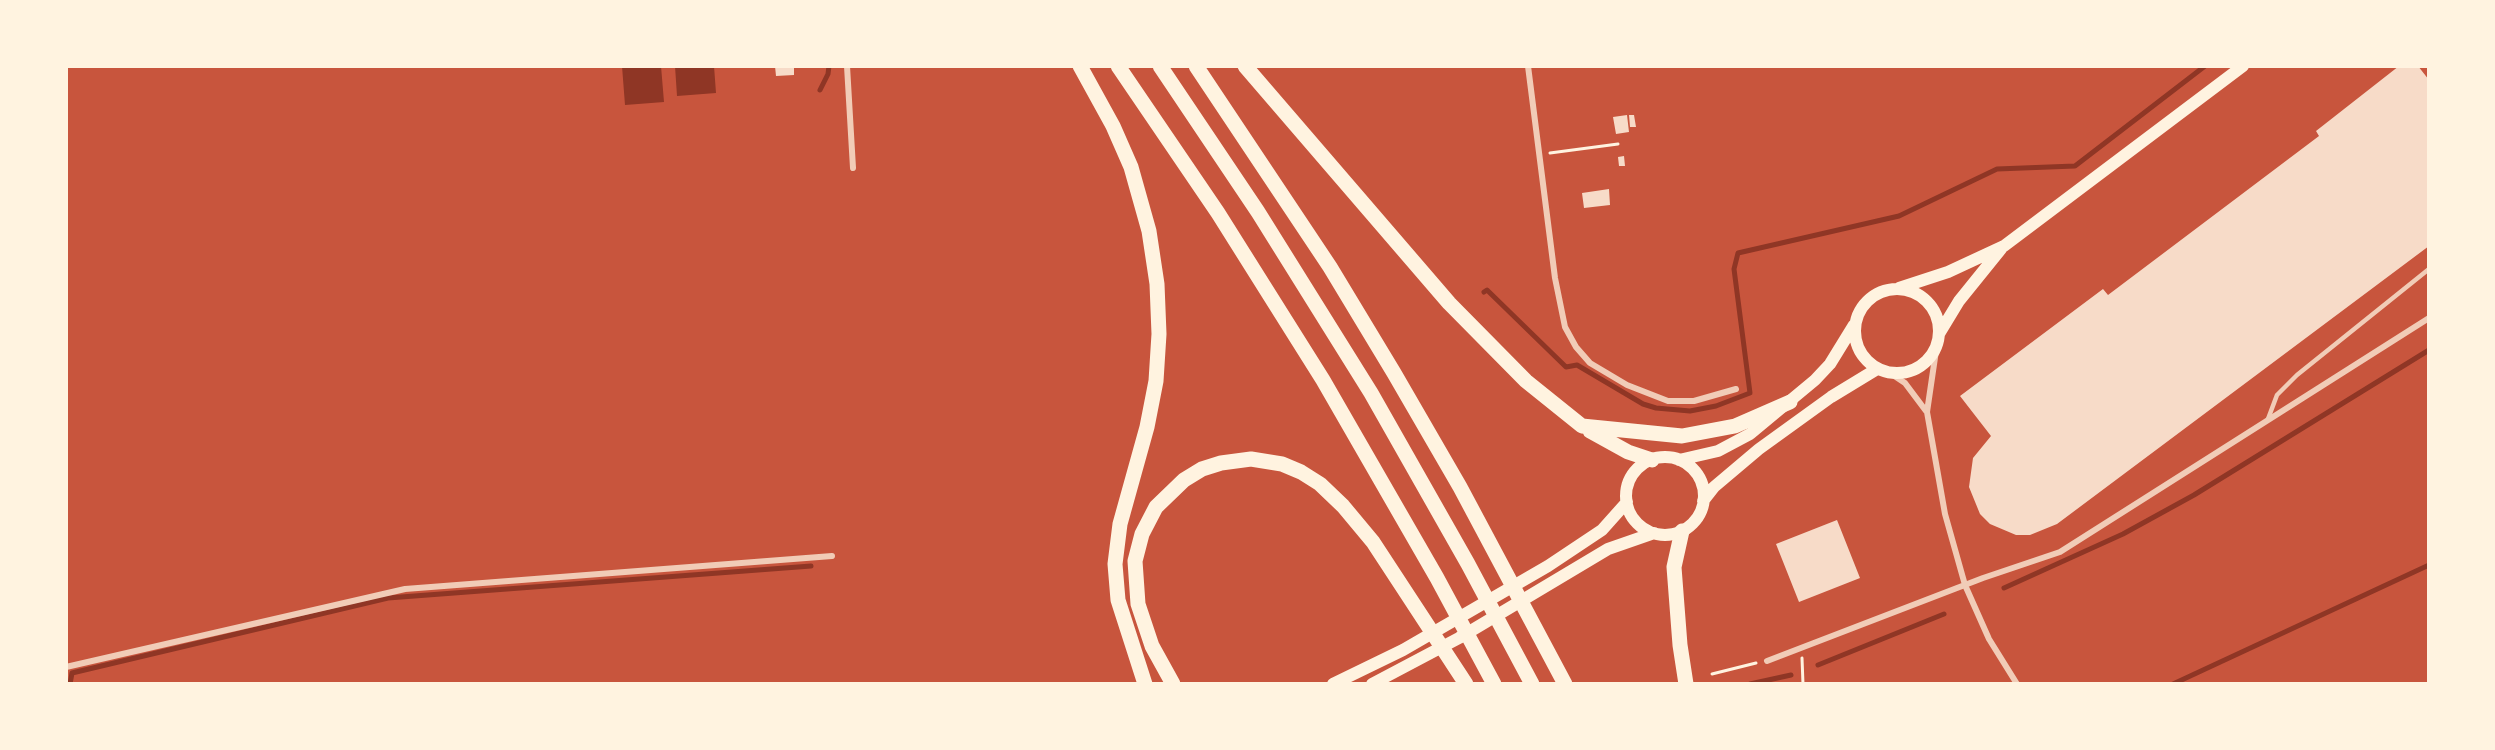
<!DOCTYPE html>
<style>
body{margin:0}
#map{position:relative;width:2495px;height:750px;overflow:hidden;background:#c8553d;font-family:"PT Sans",sans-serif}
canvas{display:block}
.frame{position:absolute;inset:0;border:68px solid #fff3e0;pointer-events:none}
</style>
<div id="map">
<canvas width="2495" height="750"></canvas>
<div class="frame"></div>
</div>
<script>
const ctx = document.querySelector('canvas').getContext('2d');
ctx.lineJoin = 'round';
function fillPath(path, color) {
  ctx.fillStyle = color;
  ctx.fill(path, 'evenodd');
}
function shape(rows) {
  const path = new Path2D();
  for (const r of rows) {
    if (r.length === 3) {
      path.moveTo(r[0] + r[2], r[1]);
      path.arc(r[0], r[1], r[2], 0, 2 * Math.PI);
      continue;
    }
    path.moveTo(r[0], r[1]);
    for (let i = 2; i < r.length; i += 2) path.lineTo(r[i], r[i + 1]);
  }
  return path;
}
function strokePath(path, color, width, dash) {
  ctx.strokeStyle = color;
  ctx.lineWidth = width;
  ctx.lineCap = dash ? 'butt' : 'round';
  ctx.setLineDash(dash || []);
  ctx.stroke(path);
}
const water = shape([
 [622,66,661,66,664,102,625,105],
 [675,66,714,66,716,93,677,96]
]);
const stream = shape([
 [820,90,828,74,829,66],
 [1484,292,1487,290,1566,367,1577,365,1643,404,1656,408,1690,411,1716,406,1750,393,1734,269,1738,253,1899,216,1997,169,2075,166,2205,66],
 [2004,588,2123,534,2194,495,2429,350],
 [1818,665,1944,614],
 [70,684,72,673,388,598,811,566],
 [1750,684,1791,675],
 [2173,684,2429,565]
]);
const building = shape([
 [775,66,794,66,794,75,776,76],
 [2399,66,2418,66,2429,80,2429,246,2057,524,2030,535,2016,535,1990,524,1980,514,1969,487,1973,458,1991,436,1960,396,2103,289,2108,295,2319,136,2316,131],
 [1627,115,1629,132,1616,134,1613,117],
 [1629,115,1634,115,1636,127,1630,127],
 [1624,156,1625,166,1619,166,1618,157],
 [1609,189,1610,205,1584,208,1582,193],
 [1837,520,1860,578,1799,602,1776,544]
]);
const path = shape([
 [1550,153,1618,144],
 [1802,658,1803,684],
 [1712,674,1756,663],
 [1662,684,1663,684]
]);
const service = shape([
 [2268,419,2277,395,2297,375,2429,269]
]);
const minor = shape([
 [847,66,853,168],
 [1528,66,1555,278,1565,327,1576,347,1590,363,1627,385,1668,401,1694,401,1736,389],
 [1937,344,1927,412,1945,514,1965,585,1989,639,2017,684],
 [1890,373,1905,383,1926,411],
 [1767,661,1983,578,2060,552,2429,318],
 [66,667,405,589,832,556]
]);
const secondary = shape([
 [1899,288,1948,272,2004,246,2243,66],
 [1897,331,42],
 [1939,334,1959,301,2001,249],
 [1665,496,39],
 [1679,460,1718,451,1750,434,1815,380,1830,364,1854,325],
 [1703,501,1714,487,1759,449,1831,397,1877,369],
 [1333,684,1403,650,1548,566,1602,530,1627,502],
 [1372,684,1459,638,1608,549,1654,533]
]);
const motorway = shape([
 [1080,66,1113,126,1131,167,1149,231,1157,284,1159,334,1156,381,1147,427,1120,524,1115,564,1118,600,1145,684],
 [1118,66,1218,213,1323,380,1437,578,1494,684],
 [1160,66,1258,212,1371,393,1468,564,1532,684],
 [1196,66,1330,267,1394,373,1460,487,1565,684],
 [1245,66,1449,303,1526,381,1582,426,1682,436,1735,426,1790,402],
 [1590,431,1628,452,1652,460],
 [1682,531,1674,567,1680,645,1686,684],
 [1173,684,1152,646,1138,604,1135,561,1142,534,1156,507,1184,480,1202,469,1221,463,1251,459,1282,464,1301,472,1320,484,1343,506,1373,542,1466,684]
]);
fillPath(water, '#8f3625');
strokePath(stream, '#8f3625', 5);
fillPath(building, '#f7dbc8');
strokePath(path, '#fff3e0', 3);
strokePath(service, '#f1ccb7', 4.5);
strokePath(minor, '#f1ccb7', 6);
strokePath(secondary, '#fff3e0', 12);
strokePath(motorway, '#fff3e0', 15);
</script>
